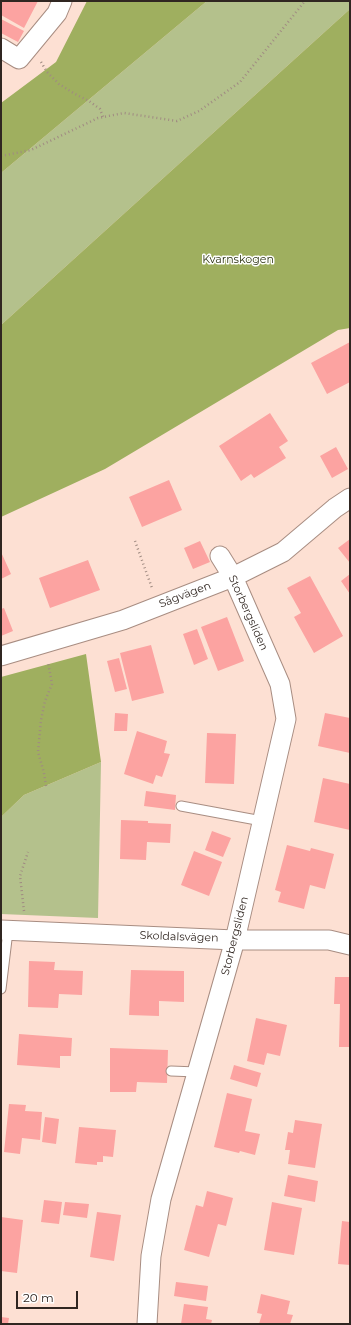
<!DOCTYPE html>
<meta charset="utf-8">
<style>
body{margin:0}
#map{position:relative;width:351px;height:1325px;overflow:hidden;background:#fde0d3;font-family:Montserrat,sans-serif}
canvas{display:block}
.frame{position:absolute;inset:0;border:2px solid #302621;pointer-events:none}
.scale{position:absolute;left:16px;top:1291px;width:62px;height:18px;box-sizing:border-box;border:2px solid #302621;border-top:0;padding-left:5px;font-size:12px;line-height:14px;white-space:nowrap;color:#302621;-webkit-text-stroke:3px #fff;paint-order:stroke}
</style>
<div id="map">
<canvas width="351" height="1325"></canvas>
<div class="frame"></div>
<div class="scale">20 m</div>
</div>
<script>
const ctx = document.querySelector('canvas').getContext('2d');
ctx.lineJoin = 'round';
function fillPath(path, color) {
  ctx.fillStyle = color;
  ctx.fill(path, 'evenodd');
}
function shape(rows) {
  const path = new Path2D();
  for (const r of rows) {
    path.moveTo(r[0], r[1]);
    for (let i = 2; i < r.length; i += 2) path.lineTo(r[i], r[i + 1]);
  }
  return path;
}
function strokePath(path, color, width, dash) {
  ctx.strokeStyle = color;
  ctx.lineWidth = width;
  ctx.lineCap = dash ? 'butt' : 'round';
  ctx.setLineDash(dash || []);
  ctx.stroke(path);
}
function write(font, color, halo, rows, align = 'center') {
  ctx.font = font + ' Montserrat,sans-serif';
  ctx.lineWidth = 3;
  ctx.setLineDash([]);
  ctx.textBaseline = 'middle';
  ctx.strokeStyle = halo;
  ctx.fillStyle = color;
  for (const [text, x, y, turn = 0] of rows) {
    ctx.save();
    ctx.translate(x, y);
    ctx.rotate((+turn || 0) * Math.PI / 180);
    ctx.textAlign = isNaN(turn) ? turn : align;
    if (halo) ctx.strokeText(text, 0, 0);
    ctx.fillText(text, 0, 0);
    ctx.restore();
  }
}
const green = shape([
 [207,1,350,1,350,9,1,325,1,173],
 [101,762,98,918,1,914,1,817,24,795]
]);
const forest = shape([
 [87,1,207,1,1,173,1,103,56,62],
 [350,9,350,328,338,330,105,469,1,517,1,325],
 [86,654,101,762,24,795,1,817,1,677]
]);
const building = shape([
 [1,1,38,1,24,28,1,15],
 [1,19,24,31,18,42,1,33],
 [350,342,350,382,327,394,311,363],
 [270,413,288,441,279,447,286,458,254,478,251,474,241,481,219,446],
 [336,447,348,469,332,478,320,456],
 [169,480,182,510,142,527,129,497],
 [350,539,350,563,338,548],
 [200,541,210,562,193,569,184,548],
 [1,552,11,574,1,579],
 [88,560,100,590,50,608,39,578],
 [350,574,350,594,341,581],
 [310,576,343,636,314,653,294,617,301,613,287,588],
 [4,608,13,631,1,636,1,609],
 [227,617,244,661,218,671,201,627],
 [197,629,208,659,194,665,183,634],
 [151,645,164,693,132,701,120,653],
 [119,658,127,689,115,692,107,661],
 [115,713,128,714,127,731,114,731],
 [325,713,350,718,350,753,318,746],
 [137,731,167,741,164,753,170,754,162,777,156,775,153,784,124,774],
 [207,733,236,734,234,784,205,783],
 [323,778,350,784,350,830,314,822],
 [146,791,176,795,175,810,144,806],
 [121,820,148,821,148,823,171,824,170,843,147,842,146,860,120,859],
 [212,831,231,838,223,857,205,850],
 [287,845,310,851,311,848,334,854,325,889,310,885,304,909,278,902,281,892,275,890],
 [194,851,222,862,209,896,181,885],
 [29,961,55,962,54,970,83,971,82,995,59,994,58,1008,28,1007],
 [131,970,184,971,184,1002,159,1001,159,1016,129,1015],
 [335,977,350,977,350,1047,339,1047,340,1004,334,1004],
 [256,1018,287,1025,280,1056,267,1053,264,1065,247,1061],
 [19,1034,72,1038,71,1056,60,1056,60,1068,17,1065],
 [110,1048,168,1050,167,1083,137,1082,136,1092,110,1092],
 [234,1065,261,1073,257,1087,230,1079],
 [227,1093,252,1099,245,1131,260,1134,255,1155,240,1151,239,1153,214,1147],
 [9,1104,26,1105,25,1111,42,1112,40,1140,22,1138,20,1154,4,1152],
 [45,1117,59,1119,56,1144,42,1142],
 [295,1120,322,1124,315,1168,288,1164,290,1150,285,1150,288,1132,293,1133],
 [79,1127,116,1130,113,1157,103,1156,103,1162,97,1162,97,1165,75,1163],
 [288,1175,318,1181,315,1202,284,1196],
 [207,1191,233,1198,226,1226,218,1224,209,1257,184,1250,196,1205,203,1207],
 [44,1200,62,1202,59,1224,41,1222],
 [65,1202,89,1204,87,1218,63,1215],
 [272,1202,302,1208,294,1255,264,1250],
 [97,1212,121,1215,114,1261,90,1257],
 [1,1217,23,1220,17,1273,1,1271],
 [342,1221,350,1222,350,1265,338,1264],
 [176,1282,208,1286,206,1301,174,1296],
 [261,1294,290,1301,287,1314,293,1315,290,1324,259,1324,262,1314,257,1313],
 [184,1304,208,1307,206,1319,212,1320,211,1324,181,1324],
 [1,1317,9,1318,8,1324,1,1324]
]);
const path = shape([
 [41,62,47,72,59,84,75,94,89,101,100,109,103,117],
 [1,156,31,150,98,118,124,113,177,121,199,111,240,82,305,1],
 [135,541,152,588],
 [46,786,44,773,38,752,41,720,45,701,52,684,48,662],
 [24,911,20,876,28,852]
]);
const lane = shape([
 [181,806,262,821],
 [1,989,8,931],
 [171,1071,197,1072]
]);
const street = shape([
 [1,48,19,59,57,13,62,1],
 [1,656,123,620,233,577,283,552,335,508,350,498],
 [1,930,235,940,329,940,350,945],
 [147,1324,151,1256,161,1199,235,940,286,719,280,684,233,577,220,556]
]);
const parkNames = [
 ["Kvarnskogen",238,260]
];
const streetNames = [
 ["Sågvägen",185,595,-21],
 ["Storbergsliden",248,613,66],
 ["Storbergsliden",235,936,-76],
 ["Skoldalsvägen",179,937,2]
];
fillPath(green, '#b4c18c');
fillPath(forest, '#9faf5f');
fillPath(building, '#fca3a1');
strokePath(lane, '#a88d82', 11);
strokePath(street, '#a88d82', 21);
strokePath(path, '#a08b82', 2.5, [1, 3]);
strokePath(lane, '#fff', 9);
strokePath(street, '#fff', 19);
write('11px', '#2b320f', '#fff', parkNames);
write('11px', '#302621', '#fff', streetNames);
</script>
